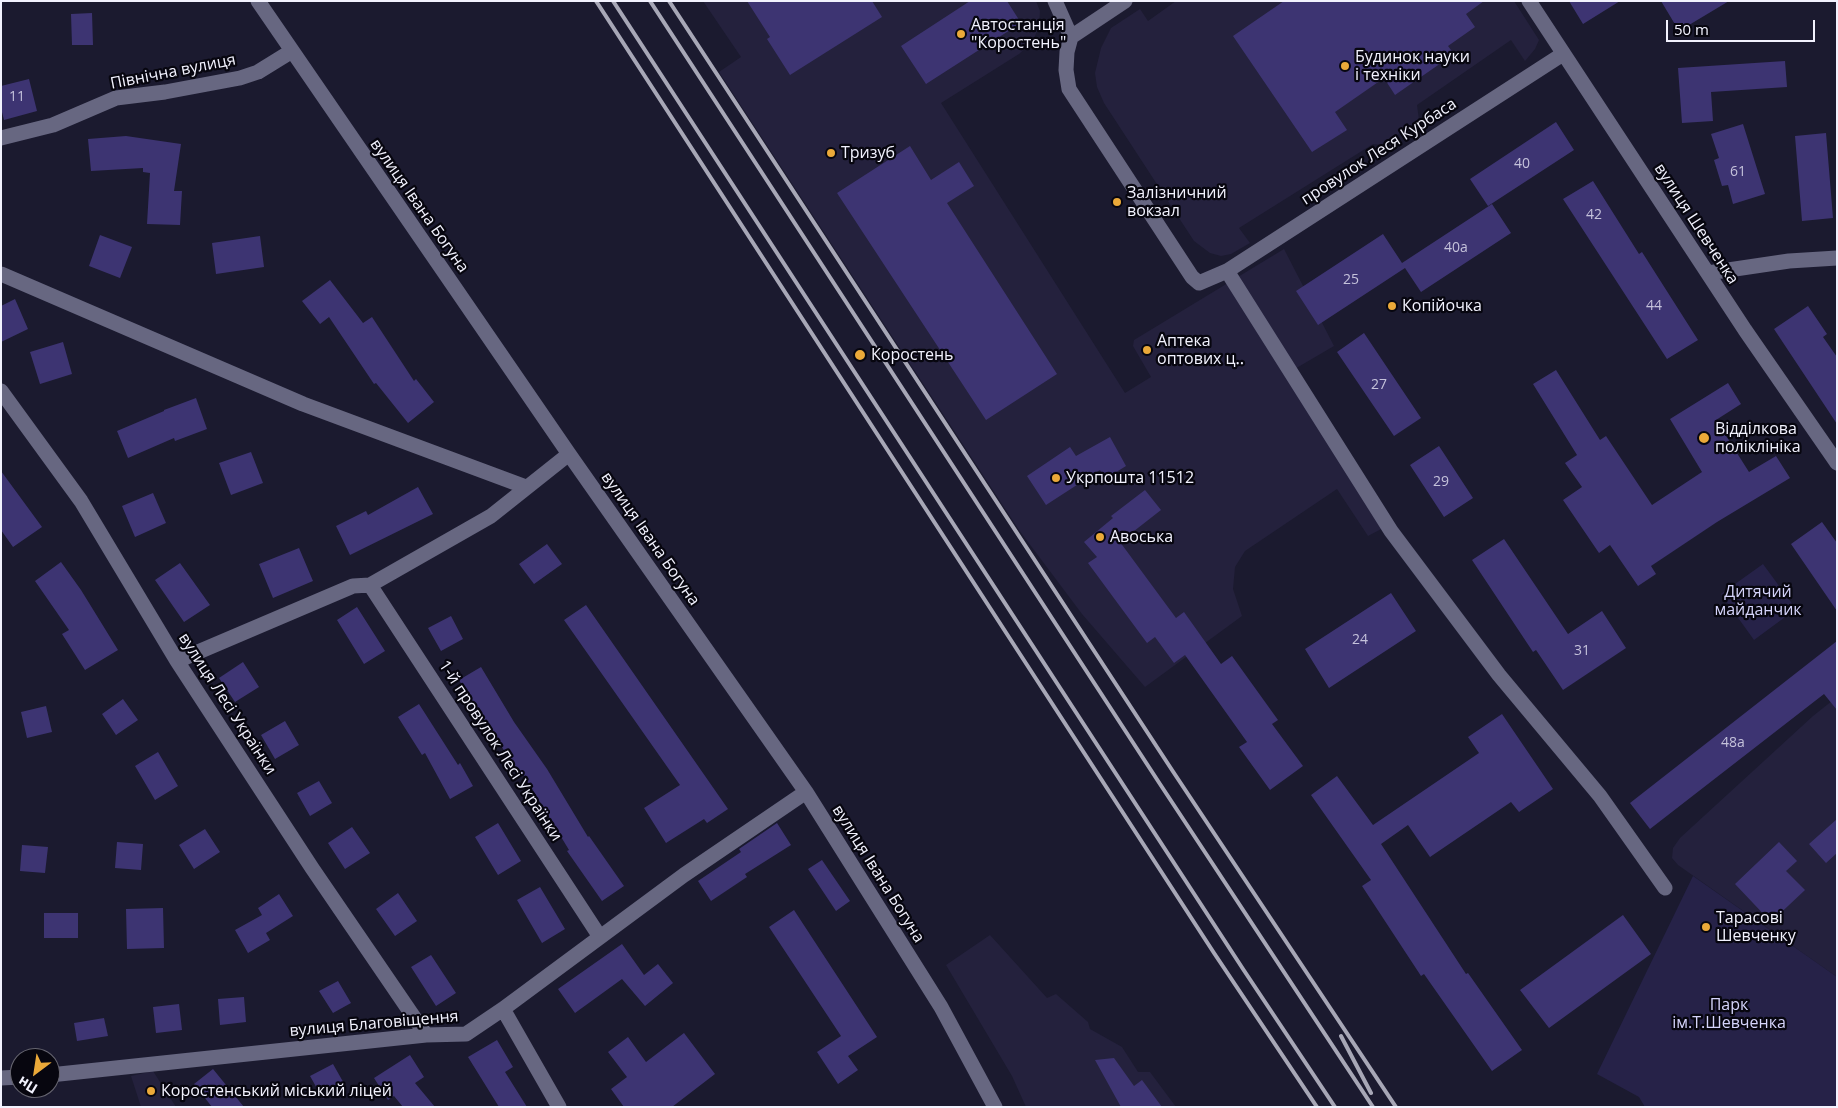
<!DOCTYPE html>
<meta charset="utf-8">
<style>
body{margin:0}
#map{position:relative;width:1838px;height:1108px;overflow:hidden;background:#1b1a2f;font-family:"Open Sans",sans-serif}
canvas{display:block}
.frame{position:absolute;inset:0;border:2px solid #f2f2fe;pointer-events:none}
.north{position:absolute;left:10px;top:1048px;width:50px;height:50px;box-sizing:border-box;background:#07060f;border:1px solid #65646f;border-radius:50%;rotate:211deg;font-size:14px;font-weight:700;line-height:20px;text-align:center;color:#f2f2fe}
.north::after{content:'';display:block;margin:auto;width:18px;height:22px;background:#eba939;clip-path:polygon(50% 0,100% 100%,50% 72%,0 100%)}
.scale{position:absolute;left:1666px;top:20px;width:149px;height:22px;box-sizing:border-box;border:2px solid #f2f2fe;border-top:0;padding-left:6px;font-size:15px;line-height:18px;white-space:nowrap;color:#f2f2fe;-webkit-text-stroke:4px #07060f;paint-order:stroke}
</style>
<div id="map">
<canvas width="1838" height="1108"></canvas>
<div class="frame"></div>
<div class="north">Пн</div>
<div class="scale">50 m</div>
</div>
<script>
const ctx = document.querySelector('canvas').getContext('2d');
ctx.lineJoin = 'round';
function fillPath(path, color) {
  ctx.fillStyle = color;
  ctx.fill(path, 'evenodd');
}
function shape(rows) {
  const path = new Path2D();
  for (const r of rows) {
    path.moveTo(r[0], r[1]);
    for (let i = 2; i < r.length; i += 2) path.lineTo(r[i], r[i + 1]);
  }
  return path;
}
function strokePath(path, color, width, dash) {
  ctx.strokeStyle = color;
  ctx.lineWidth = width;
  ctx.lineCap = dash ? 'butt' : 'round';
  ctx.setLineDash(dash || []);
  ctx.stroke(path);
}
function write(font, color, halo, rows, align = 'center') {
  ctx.font = font + ' "Open Sans",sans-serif';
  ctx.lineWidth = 4.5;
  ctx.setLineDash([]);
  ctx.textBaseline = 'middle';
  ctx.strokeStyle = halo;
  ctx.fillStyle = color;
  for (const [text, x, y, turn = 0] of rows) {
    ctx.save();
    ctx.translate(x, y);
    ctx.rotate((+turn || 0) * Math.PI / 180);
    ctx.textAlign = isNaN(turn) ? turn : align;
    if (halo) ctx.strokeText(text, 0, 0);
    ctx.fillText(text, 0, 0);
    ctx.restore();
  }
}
const built = shape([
 [703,1,1036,1,1040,11,1039,26,1033,41,1019,54,941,103,1125,393,1151,377,1133,346,1134,340,1284,249,1334,346,1293,370,1387,526,1368,536,1337,489,1245,551,1235,567,1233,589,1242,616,1145,687,1082,614,1019,530,719,72,741,57],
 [1176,1,1514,1,1539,40,1535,49,1525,61,1511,40,1417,105,1419,120,1383,145,1373,144,1239,228,1250,243,1231,254,1221,256,1210,253,1194,241,1104,103,1097,87,1095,73,1101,48,1111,28,1140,9,1148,21],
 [1837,697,1837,977,1678,865,1672,858,1673,848,1680,838,1813,716],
 [990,935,1047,998,1056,994,1088,1022,1090,1029,1122,1047,1138,1072,1150,1072,1176,1107,1026,1107,1012,1076,946,965],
 [153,1071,176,1107,141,1107,131,1076]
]);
const green = shape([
 [1763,564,1796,609,1754,640,1721,594],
 [1693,876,1837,977,1837,1107,1645,1107,1639,1097,1597,1074]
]);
const building = shape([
 [747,1,872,1,882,17,790,75,767,39,770,37],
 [970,1,1007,1,1021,23,926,84,901,46],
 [1284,1,1484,1,1466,14,1475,27,1448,46,1454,54,1395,95,1384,78,1335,112,1347,130,1312,152,1233,36],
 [1569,1,1620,1,1583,24],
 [1661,1,1729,1,1679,31],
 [92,13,93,45,72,45,71,14],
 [1785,61,1787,87,1711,92,1713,121,1682,123,1678,68],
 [29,79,37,111,4,120,1,108,1,86],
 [1556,122,1574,150,1488,206,1470,179],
 [1743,124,1765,194,1733,204,1728,185,1722,186,1714,160,1719,158,1711,134],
 [1826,133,1833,218,1802,221,1795,136],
 [126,136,181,144,174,191,182,191,180,225,147,224,150,173,143,172,143,168,91,171,88,139],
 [910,146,931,180,959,162,974,186,947,203,1057,374,986,420,837,193],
 [1593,181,1639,254,1642,252,1698,340,1667,359,1563,199],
 [1492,204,1511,233,1421,292,1405,268,1318,325,1296,291,1383,234,1402,263],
 [100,235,132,247,120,278,89,266],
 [260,236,264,267,216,274,212,243],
 [330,280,363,323,372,317,414,381,416,379,434,402,408,423,376,383,374,384,329,317,320,324,302,301],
 [15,299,28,329,1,342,1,306],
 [1808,306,1827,334,1823,337,1837,357,1837,424,1774,329],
 [1364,333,1421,418,1394,436,1337,352],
 [63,342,72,374,40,384,30,352],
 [1556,370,1600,440,1606,436,1652,505,1702,472,1670,419,1728,383,1741,404,1716,420,1749,472,1776,456,1790,478,1717,522,1651,566,1656,574,1638,586,1610,545,1599,553,1563,500,1582,487,1565,463,1577,455,1533,384],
 [196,398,207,429,175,441,174,438,128,458,117,431,164,411,164,410],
 [1110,437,1126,466,1105,479,1100,470,1046,505,1027,476,1070,447,1076,456],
 [1439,446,1473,498,1444,517,1410,465],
 [251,452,263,483,231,495,219,463],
 [1,471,42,527,13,547,1,530],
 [418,487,433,514,350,555,336,526,366,511,368,515],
 [1145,490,1161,510,1120,542,1176,618,1184,612,1221,664,1232,656,1278,720,1272,724,1303,766,1270,790,1239,747,1247,742,1185,655,1174,663,1155,637,1147,643,1088,563,1097,557,1084,542,1113,518,1111,516],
 [153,493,166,523,135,537,122,506],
 [1822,522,1837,543,1837,611,1791,544],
 [1504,539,1568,634,1602,611,1626,648,1563,690,1536,650,1533,652,1472,560],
 [547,544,562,564,534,584,519,564],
 [299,548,313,581,273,598,259,564],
 [61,562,81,590,118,650,85,670,62,634,69,630,35,581],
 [180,563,210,605,184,622,155,580],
 [1391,593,1416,631,1329,688,1305,649],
 [586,605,728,809,707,823,704,819,666,843,644,808,680,785,564,620],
 [357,607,385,651,364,664,337,620],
 [451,616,463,639,441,651,428,628],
 [1837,641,1837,710,1824,694,1650,829,1630,803],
 [243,662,259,687,235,702,219,678],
 [481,667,514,722,547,769,588,837,589,836,624,886,602,901,567,851,569,850,523,774,521,775,481,717,459,680],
 [123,699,138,720,116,735,102,714],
 [419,704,458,765,460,763,473,786,450,799,425,753,422,755,398,717],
 [46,706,52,732,27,738,21,712],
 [1502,714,1553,789,1519,812,1511,802,1430,857,1408,825,1381,844,1466,974,1468,973,1522,1050,1492,1071,1424,974,1421,976,1362,886,1371,880,1311,795,1337,776,1373,825,1479,753,1468,737],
 [285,721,299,745,275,759,261,735],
 [158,752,178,786,155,800,135,766],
 [319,781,332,803,310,816,297,793],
 [1837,819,1837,853,1826,863,1809,844],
 [498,823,521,861,498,875,475,837],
 [777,823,791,845,745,874,747,877,711,901,698,881,741,852,739,849],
 [352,827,370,853,345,869,328,843],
 [205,829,220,852,194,869,179,845],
 [117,842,143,844,141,870,115,868],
 [1779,842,1797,861,1786,871,1805,890,1771,922,1735,884],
 [22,845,48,847,45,873,20,871],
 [822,860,850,901,836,911,808,869],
 [540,887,565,929,542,943,517,900],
 [398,893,417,921,395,936,376,909],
 [279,894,293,916,266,933,270,940,248,953,235,930,262,915,258,908],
 [163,908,164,948,127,949,126,909],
 [794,910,877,1037,848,1056,858,1070,838,1084,817,1052,841,1036,769,927],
 [44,913,78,913,78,938,44,938],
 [1623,915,1651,954,1549,1028,1520,990],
 [622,944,644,975,658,964,673,983,645,1006,622,979,575,1013,558,989],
 [431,955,456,993,436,1006,411,967],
 [338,981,351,1003,333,1013,319,991],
 [244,997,246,1022,220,1025,218,999],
 [179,1004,182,1030,156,1033,153,1007],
 [104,1018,108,1036,77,1041,74,1023],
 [684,1033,715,1074,672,1107,624,1107,611,1089,627,1077,608,1052,628,1037,646,1062],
 [497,1040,513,1067,505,1072,527,1107,499,1107,468,1057],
 [410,1055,424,1077,415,1083,435,1107,403,1107,394,1096,388,1100,374,1078],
 [1114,1058,1134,1086,1142,1080,1162,1107,1121,1107,1095,1060],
 [333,1064,346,1087,323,1099,310,1076],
 [213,1069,244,1107,212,1107,194,1084]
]);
const minor = shape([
 [258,1,569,454,806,792,941,1007,995,1107],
 [1055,1,1071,37],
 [1529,1,1745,330,1837,463],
 [1071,37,1067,52,1066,70,1069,89,1192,277,1199,283,1227,271,1563,54],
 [1071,37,1125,1],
 [1,138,53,125,116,98,165,92,240,78,258,72,292,51],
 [1227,271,1391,531,1499,675,1600,796,1665,888],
 [1708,273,1789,261,1837,258],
 [1,274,303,404,526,487],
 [1,391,81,501,177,661,312,868,426,1035],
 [370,585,600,937],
 [177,661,353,586,370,585,491,516,569,454],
 [503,1009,559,1107],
 [50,1075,426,1035,466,1034,503,1009,684,875,806,792],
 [1,1078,20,1077]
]);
const rail = shape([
 [596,1,1214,953,1317,1107],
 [613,1,1243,969,1335,1107],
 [650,1,1158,781,1373,1107],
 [669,1,1172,770,1396,1107],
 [1341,1036,1371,1093]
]);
const markers = [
 [961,34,5,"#eba939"],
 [1345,66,5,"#eba939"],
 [831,153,5,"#eba939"],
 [1117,202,5,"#eba939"],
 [1392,306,5,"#eba939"],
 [1147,350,5,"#eba939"],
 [860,355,6,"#eba939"],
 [1704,438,6,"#eba939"],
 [1056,478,5,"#eba939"],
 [1100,537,5,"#eba939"],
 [1706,927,5,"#eba939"],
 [151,1091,5,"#eba939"]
];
const numberNames = [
 ["11",17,97],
 ["40",1522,164],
 ["61",1738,172],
 ["42",1594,215],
 ["40а",1456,248],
 ["25",1351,280],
 ["44",1654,306],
 ["27",1379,385],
 ["29",1441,482],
 ["24",1360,640],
 ["31",1582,651],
 ["48а",1733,743]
];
const poiNames = [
 ["Автостанція",971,25],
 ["\"Коростень\"",971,43],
 ["Будинок науки",1355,57],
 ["і техніки",1355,75],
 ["Тризуб",841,153],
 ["Залізничний",1127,193],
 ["вокзал",1127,211],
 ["Копійочка",1402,306],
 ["Аптека",1157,341],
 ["оптових ц‥",1157,359],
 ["Коростень",871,355],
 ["Відділкова",1715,429],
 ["поліклініка",1715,447],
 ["Укрпошта 11512",1066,478],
 ["Авоська",1110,537],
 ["Тарасові",1716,918],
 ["Шевченку",1716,936],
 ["Коростенський міський ліцей",161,1091]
];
const streetNames = [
 ["Північна вулиця",173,72,-11],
 ["провулок Леся Курбаса",1379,152,-33],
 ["вулиця Івана Богуна",419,206,55],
 ["вулиця Шевченка",1696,224,57],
 ["вулиця Івана Богуна",650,539,55],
 ["вулиця Лесі Українки",227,704,57],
 ["1-й провулок Лесі Українки",500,751,57],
 ["вулиця Івана Богуна",878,874,58],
 ["вулиця Благовіщення",374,1024,-5]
];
const parkNames = [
 ["Дитячий",1758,592],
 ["майданчик",1758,610],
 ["Парк",1729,1005],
 ["ім.Т.Шевченка",1729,1023]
];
fillPath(built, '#24213d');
fillPath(green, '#262248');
fillPath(building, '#3d3472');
strokePath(minor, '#676781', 15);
strokePath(rail, '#a7a7b6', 4);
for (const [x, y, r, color] of markers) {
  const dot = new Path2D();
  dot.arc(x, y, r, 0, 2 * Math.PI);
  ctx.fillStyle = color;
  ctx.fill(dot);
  strokePath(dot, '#07060f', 2);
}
write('14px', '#c5c2db', null, numberNames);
write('16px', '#f2f2fe', '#07060f', poiNames, 'left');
write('16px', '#f2f2fe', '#07060f', streetNames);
write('16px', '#d5d4fb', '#07060f', parkNames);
</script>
